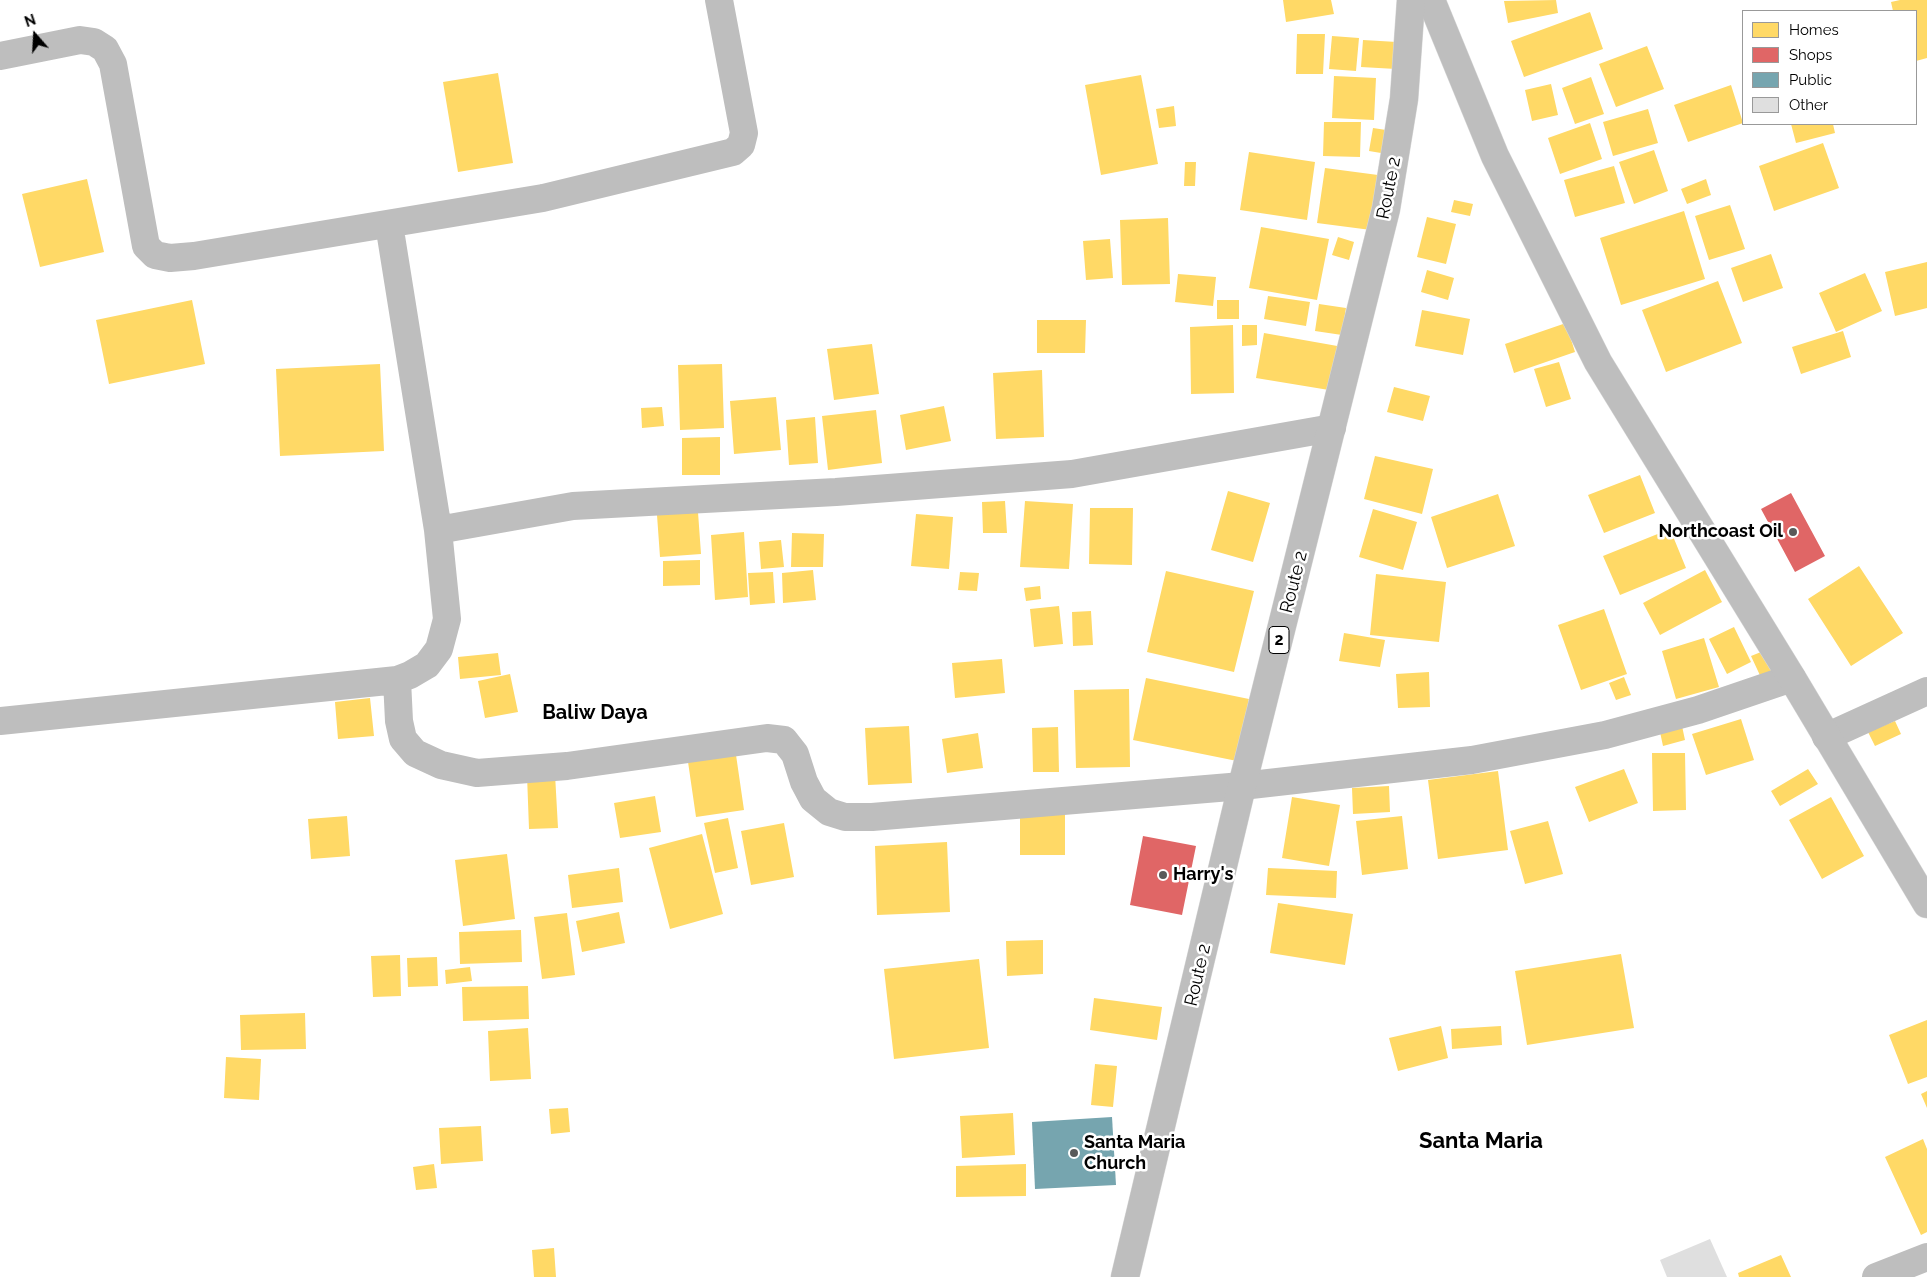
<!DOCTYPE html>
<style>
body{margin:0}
#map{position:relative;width:1927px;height:1277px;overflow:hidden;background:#fff;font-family:Raleway,sans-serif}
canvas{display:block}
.legend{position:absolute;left:1742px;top:10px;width:175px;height:115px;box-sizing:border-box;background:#fff;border:1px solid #999;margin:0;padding:6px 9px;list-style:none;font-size:15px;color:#000}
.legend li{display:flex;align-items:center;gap:10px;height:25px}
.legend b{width:25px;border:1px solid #999}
.north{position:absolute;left:10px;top:10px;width:50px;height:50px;-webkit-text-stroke:4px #fff;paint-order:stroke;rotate:341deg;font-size:14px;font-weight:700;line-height:20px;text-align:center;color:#000}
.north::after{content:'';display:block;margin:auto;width:18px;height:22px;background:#000;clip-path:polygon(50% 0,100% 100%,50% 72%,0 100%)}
</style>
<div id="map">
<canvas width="1927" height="1277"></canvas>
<ul class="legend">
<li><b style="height:14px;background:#ffd966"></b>Homes</li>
<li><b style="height:14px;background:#e06666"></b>Shops</li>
<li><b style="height:14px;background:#76a5af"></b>Public</li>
<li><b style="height:14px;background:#dfdfdf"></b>Other</li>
</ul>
<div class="north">N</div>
</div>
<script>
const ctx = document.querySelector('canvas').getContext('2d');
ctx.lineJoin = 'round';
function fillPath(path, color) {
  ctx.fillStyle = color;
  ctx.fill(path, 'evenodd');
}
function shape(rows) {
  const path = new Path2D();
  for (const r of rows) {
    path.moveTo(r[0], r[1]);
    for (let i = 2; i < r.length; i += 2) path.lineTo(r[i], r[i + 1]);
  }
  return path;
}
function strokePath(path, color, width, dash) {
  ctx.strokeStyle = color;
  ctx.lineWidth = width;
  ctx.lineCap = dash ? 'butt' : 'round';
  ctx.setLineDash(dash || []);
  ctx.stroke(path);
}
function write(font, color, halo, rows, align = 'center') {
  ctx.font = font + ' Raleway,sans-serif';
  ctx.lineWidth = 5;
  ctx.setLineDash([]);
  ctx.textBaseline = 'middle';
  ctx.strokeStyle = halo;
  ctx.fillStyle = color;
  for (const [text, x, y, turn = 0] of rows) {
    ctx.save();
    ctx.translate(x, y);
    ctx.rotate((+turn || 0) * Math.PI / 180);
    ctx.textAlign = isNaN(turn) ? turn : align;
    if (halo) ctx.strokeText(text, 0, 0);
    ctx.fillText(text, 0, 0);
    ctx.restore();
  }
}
const homes = shape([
 [1283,0,1331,0,1334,14,1286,22],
 [1556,0,1558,13,1508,23,1504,1],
 [1900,0,1927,0,1927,58,1916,61,1916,11,1893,11,1891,2],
 [1590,12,1603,49,1524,77,1511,41],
 [1297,34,1325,34,1323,74,1296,74],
 [1332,36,1359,38,1356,71,1329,69],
 [1363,40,1397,42,1396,69,1361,67],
 [1647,46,1664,89,1616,107,1599,64],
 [498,73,513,163,458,172,443,82],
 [1141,75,1158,164,1101,175,1085,85],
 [1334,76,1376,78,1374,120,1332,118],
 [1591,77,1604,114,1575,124,1562,88],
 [1551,84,1558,115,1532,121,1525,90],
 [1731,85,1743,123,1688,142,1674,105],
 [1174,106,1176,126,1159,128,1156,109],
 [1648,109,1658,143,1613,156,1603,122],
 [1324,122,1361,122,1360,157,1323,156],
 [1590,123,1602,159,1560,174,1548,138],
 [1791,124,1833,124,1835,133,1796,143],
 [1373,128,1386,130,1381,153,1369,151],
 [1823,143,1839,188,1774,211,1759,166],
 [1654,150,1668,191,1634,204,1619,162],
 [1249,152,1315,162,1307,220,1240,210],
 [1185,162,1196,162,1195,186,1184,186],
 [1614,166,1625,203,1575,217,1564,180],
 [1325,168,1378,175,1371,230,1317,223],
 [87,179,104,252,40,267,22,194],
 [1706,179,1711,195,1687,204,1681,189],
 [1454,200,1473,204,1470,216,1451,212],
 [1730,205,1745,249,1709,260,1695,216],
 [1684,211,1705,279,1621,305,1600,238],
 [1427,217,1456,224,1446,264,1417,257],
 [1168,218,1170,284,1122,285,1120,220],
 [1261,227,1329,239,1317,300,1249,288],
 [1338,237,1354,242,1349,260,1332,255],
 [1110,239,1113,278,1086,280,1083,241],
 [1771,254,1783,288,1743,302,1731,268],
 [1927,262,1927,308,1895,316,1885,272],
 [1427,270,1454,278,1448,300,1421,292],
 [1865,273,1882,311,1836,332,1819,293],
 [1178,274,1216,277,1213,306,1175,302],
 [1718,281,1742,343,1666,372,1642,310],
 [1268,296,1310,302,1306,326,1264,319],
 [192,300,205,364,109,384,96,320],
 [1217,300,1239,300,1239,319,1217,319],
 [1319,304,1346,308,1342,335,1315,331],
 [1422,310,1470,319,1463,355,1415,346],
 [1037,320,1086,320,1085,353,1037,353],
 [1566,323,1575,352,1514,373,1505,344],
 [1233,325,1234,393,1191,394,1190,327],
 [1242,325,1257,325,1257,345,1242,346],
 [1843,331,1851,357,1801,374,1792,347],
 [1264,333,1343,347,1335,391,1256,378],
 [872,344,879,394,834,400,827,349],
 [1559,362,1571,399,1546,407,1534,369],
 [380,364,384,451,280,456,276,369],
 [722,364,724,428,680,430,678,365],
 [1042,370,1044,437,996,439,993,373],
 [1394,387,1430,396,1423,421,1387,412],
 [776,397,781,450,734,454,730,401],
 [944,406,951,441,906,450,900,415],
 [662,407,664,426,642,428,641,408],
 [876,410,882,463,828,470,822,416],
 [815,417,818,463,789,465,786,420],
 [720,437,720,475,682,475,682,438],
 [1375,456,1433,469,1422,514,1364,499],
 [1640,475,1655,513,1604,533,1588,495],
 [1228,491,1270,503,1253,562,1211,550],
 [1498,494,1515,546,1447,568,1431,517],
 [1005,501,1007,533,983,533,982,502],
 [1025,501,1073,504,1069,569,1020,567],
 [1090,508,1133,508,1132,565,1089,564],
 [1373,509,1417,522,1403,570,1359,557],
 [698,512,701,554,660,557,657,515],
 [916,514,953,517,949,569,911,566],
 [1670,529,1686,568,1620,595,1603,556],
 [744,532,748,597,715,600,711,535],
 [792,533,824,534,823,567,791,567],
 [781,540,784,567,761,569,759,542],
 [700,560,700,585,663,586,663,561],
 [1859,566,1903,633,1851,666,1808,599],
 [813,570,816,600,783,603,782,573],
 [1705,570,1722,602,1660,635,1643,603],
 [1166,571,1254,591,1234,672,1147,652],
 [773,572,775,603,750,605,748,573],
 [960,572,979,573,977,591,958,590],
 [1376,574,1446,582,1439,642,1370,635],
 [1040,586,1041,599,1026,601,1024,588],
 [1059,606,1063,644,1034,647,1030,609],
 [1604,609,1627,674,1581,690,1558,625],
 [1091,611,1093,645,1073,646,1072,612],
 [1734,627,1751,662,1727,674,1709,639],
 [1344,633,1385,640,1380,667,1339,661],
 [1704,638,1719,687,1676,699,1662,651],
 [1771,648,1783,675,1764,684,1751,656],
 [498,653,501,675,460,679,458,657],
 [1002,659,1005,693,955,698,952,663],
 [1429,672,1430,707,1398,708,1396,674],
 [510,674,518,712,485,718,478,681],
 [1624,677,1631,695,1616,700,1609,683],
 [1146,678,1249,699,1237,761,1133,740],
 [1129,689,1130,767,1076,768,1074,690],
 [370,698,374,736,338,739,335,702],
 [1741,719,1754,760,1706,775,1692,734],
 [1895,721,1901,734,1875,746,1868,732],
 [909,726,912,783,868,785,865,728],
 [1682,726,1685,740,1663,746,1660,732],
 [1058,727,1059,772,1033,772,1032,728],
 [978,733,983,768,947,773,942,739],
 [735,748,744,810,696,817,687,755],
 [1652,753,1685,753,1686,810,1653,811],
 [1624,769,1638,803,1589,822,1575,787],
 [1808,769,1818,784,1780,806,1771,791],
 [1498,771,1508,850,1438,859,1428,780],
 [555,774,558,828,529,829,527,775],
 [1389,786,1390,812,1353,814,1352,788],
 [655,796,661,832,620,838,614,803],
 [1292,797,1340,805,1329,866,1282,858],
 [1831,797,1864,856,1822,879,1789,820],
 [1020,813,1065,814,1065,855,1020,855],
 [347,816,350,856,311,859,308,819],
 [1402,816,1408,869,1362,875,1356,821],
 [728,818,738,868,715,873,704,823],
 [1548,821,1563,874,1525,884,1510,831],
 [784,823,794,877,751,885,741,831],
 [702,834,723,914,670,929,649,848],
 [947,842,950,912,877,915,875,846],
 [507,854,515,919,463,926,455,860],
 [619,868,623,902,572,908,568,875],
 [1268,868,1337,871,1336,898,1266,895],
 [1278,903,1353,914,1345,965,1270,953],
 [619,912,625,943,582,952,576,921],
 [567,913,575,975,542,979,534,917],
 [521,930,522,962,460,964,459,932],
 [1043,940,1043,974,1007,976,1006,941],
 [1621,954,1634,1028,1527,1045,1515,971],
 [400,955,401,996,373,997,371,956],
 [437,957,438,986,408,987,407,958],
 [979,959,989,1048,894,1059,884,969],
 [470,967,472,981,446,984,445,970],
 [528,986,529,1019,463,1021,462,987],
 [1094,998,1162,1007,1157,1040,1090,1030],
 [305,1013,306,1049,241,1050,240,1015],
 [1927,1020,1927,1077,1908,1084,1889,1035],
 [1441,1026,1448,1058,1398,1071,1389,1038],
 [1501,1026,1502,1045,1452,1049,1451,1029],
 [528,1028,531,1079,490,1081,488,1031],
 [226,1057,261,1059,259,1100,224,1098],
 [1095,1064,1117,1066,1113,1107,1091,1105],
 [1927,1091,1927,1108,1921,1094],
 [568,1108,570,1132,551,1134,549,1109],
 [1013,1113,1015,1155,962,1158,960,1116],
 [481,1126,483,1161,441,1164,439,1128],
 [1923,1139,1927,1149,1927,1232,1921,1235,1885,1157],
 [434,1164,437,1188,416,1190,413,1167],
 [1026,1164,1026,1196,956,1197,956,1166],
 [554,1248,556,1277,534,1277,532,1250],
 [1781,1255,1791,1277,1739,1277,1738,1273]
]);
const shops = shape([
 [1791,493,1825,556,1795,572,1761,509],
 [1143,836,1196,846,1182,915,1130,905]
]);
const public = shape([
 [1112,1117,1116,1185,1035,1189,1032,1122]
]);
const building = shape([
 [1710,1239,1727,1277,1667,1277,1660,1260]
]);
const minor = shape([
 [0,56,80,40,94,42,105,49,113,64,146,246,155,255,170,258,194,256,543,198,733,152,741,145,744,133,719,0],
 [389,224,438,530],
 [397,680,399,721,403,739,415,753,441,765,477,773,567,766,767,738,784,740,795,754,804,782,813,799,829,812,845,817,872,817,1242,786,1472,760,1605,735,1698,710,1792,678],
 [0,721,397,680,410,675,427,665,439,649,447,619,438,530,573,506,836,492,1072,474,1332,428],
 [1826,737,1927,691],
 [1876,1277,1927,1257]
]);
const major = shape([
 [1431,0,1495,156,1598,362,1792,678,1927,904]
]);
const highway = shape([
 [1125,1277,1242,786,1386,209,1404,99,1411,0]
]);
const markers = [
 [1793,532,5,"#595959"],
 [1163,875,5,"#595959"],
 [1074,1153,5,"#595959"]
];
const shields = [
 [1279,640,20]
];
const shieldNames = [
 ["2",1279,640]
];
const streetNames = [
 ["Route 2",1389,188,-79],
 ["Route 2",1294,582,-76],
 ["Route 2",1198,975,-77]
];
const poiNames = [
 ["Northcoast Oil",1783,532,"right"],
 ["Harry's",1173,875],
 ["Santa Maria",1084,1143],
 ["Church",1084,1164]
];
const quarterNames = [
 ["Baliw Daya",595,713]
];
const districtNames = [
 ["Santa Maria",1481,1141]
];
fillPath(homes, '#ffd966');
fillPath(shops, '#e06666');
fillPath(public, '#76a5af');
fillPath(building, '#dfdfdf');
strokePath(major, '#dbdbdb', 29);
strokePath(highway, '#dbdbdb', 29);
strokePath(minor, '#bebebe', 28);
strokePath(major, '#bebebe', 28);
strokePath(highway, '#bebebe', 28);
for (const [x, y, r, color] of markers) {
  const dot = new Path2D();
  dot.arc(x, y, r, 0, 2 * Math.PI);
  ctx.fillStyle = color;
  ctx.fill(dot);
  strokePath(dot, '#fff', 2);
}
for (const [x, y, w] of shields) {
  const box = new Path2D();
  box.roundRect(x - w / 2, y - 13.5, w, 27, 4);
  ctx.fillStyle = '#fff';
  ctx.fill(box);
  strokePath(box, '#000', 1);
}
write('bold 16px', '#000', null, shieldNames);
write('18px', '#000', '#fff', streetNames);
write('bold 18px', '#000', '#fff', poiNames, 'left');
write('bold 20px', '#000', '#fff', quarterNames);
write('bold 22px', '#000', '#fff', districtNames);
</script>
